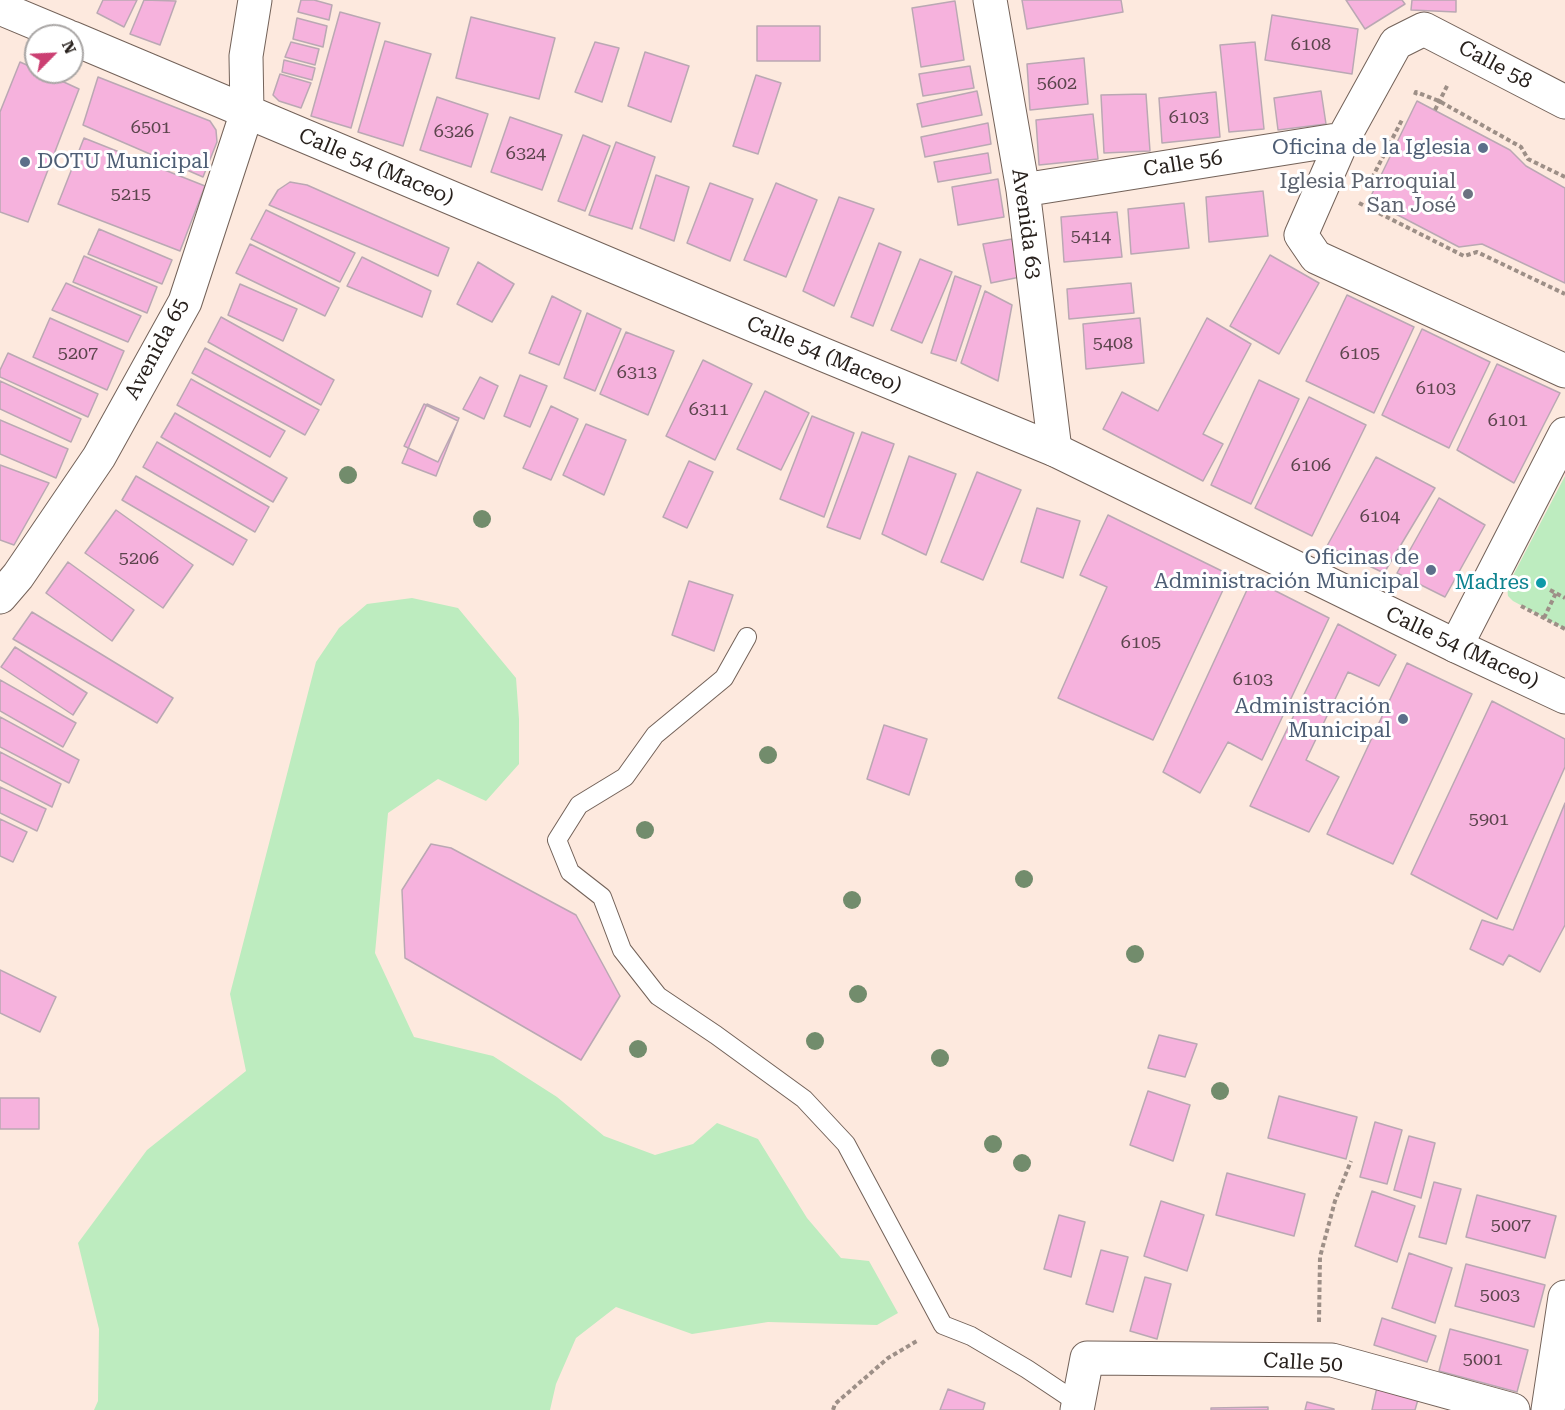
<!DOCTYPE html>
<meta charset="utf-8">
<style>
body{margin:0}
#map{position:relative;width:1565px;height:1410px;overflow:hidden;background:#fde9de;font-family:"Roboto Serif",serif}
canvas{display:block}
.north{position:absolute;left:24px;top:24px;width:60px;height:60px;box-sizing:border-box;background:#fff;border:2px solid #a9a6a5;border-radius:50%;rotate:66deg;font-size:16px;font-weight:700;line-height:24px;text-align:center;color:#28211d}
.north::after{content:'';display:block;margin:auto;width:21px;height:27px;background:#cb3f72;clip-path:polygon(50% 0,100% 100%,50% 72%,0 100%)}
</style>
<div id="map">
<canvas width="1565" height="1410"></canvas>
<div class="north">N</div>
</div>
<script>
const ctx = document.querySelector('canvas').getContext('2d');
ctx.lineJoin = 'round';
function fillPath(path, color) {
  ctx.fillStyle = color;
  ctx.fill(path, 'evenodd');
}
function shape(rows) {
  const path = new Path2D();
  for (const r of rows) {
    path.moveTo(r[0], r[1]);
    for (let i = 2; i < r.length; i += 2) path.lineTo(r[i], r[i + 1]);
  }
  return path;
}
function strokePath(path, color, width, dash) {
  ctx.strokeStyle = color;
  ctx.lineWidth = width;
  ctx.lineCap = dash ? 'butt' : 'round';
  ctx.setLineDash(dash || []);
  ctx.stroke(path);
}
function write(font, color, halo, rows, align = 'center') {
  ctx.font = font + ' "Roboto Serif",serif';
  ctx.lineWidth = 6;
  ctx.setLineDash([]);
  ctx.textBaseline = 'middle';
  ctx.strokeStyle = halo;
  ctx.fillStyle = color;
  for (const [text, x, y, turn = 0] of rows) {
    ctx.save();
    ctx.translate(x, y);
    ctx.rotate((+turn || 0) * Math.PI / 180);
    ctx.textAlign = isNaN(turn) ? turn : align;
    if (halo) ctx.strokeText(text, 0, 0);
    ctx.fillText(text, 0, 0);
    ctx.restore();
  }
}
const green = shape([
 [1565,476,1565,629,1513,601,1508,596,1507,587],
 [412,598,458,608,516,678,519,719,519,764,486,801,438,779,388,813,375,953,414,1037,493,1056,557,1097,604,1136,655,1155,693,1144,717,1123,758,1139,807,1218,841,1258,869,1261,898,1313,877,1325,768,1322,692,1334,616,1307,576,1338,556,1384,550,1410,94,1410,98,1401,99,1329,78,1243,147,1150,246,1071,230,994,316,662,339,628,367,604]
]);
const building = shape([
 [103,0,137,0,124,27,97,13,103,0],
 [144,0,176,1,160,45,130,34,144,0],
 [301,0,314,0,332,5,329,20,298,12,301,0],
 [1022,0,1121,0,1123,12,1027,29,1022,0],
 [1346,0,1402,0,1405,4,1365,29,1346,0],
 [1412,0,1456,0,1456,12,1411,10,1412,0],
 [955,1,964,60,921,67,912,8,955,1],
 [340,12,380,23,351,128,311,116,340,12],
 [1272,15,1358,29,1352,74,1265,60,1272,15],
 [471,17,555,38,539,99,456,78,471,17],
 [297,18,327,26,323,47,293,39,297,18],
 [757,26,820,26,820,61,757,61,757,26],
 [385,41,431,54,403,146,358,132,385,41],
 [291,42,319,49,315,65,285,57,291,42],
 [595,42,619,48,602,102,575,92,595,42],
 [1255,42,1264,129,1229,132,1220,45,1255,42],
 [645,52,689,66,671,122,628,106,645,52],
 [1084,58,1088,104,1030,110,1027,64,1084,58],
 [284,60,315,68,312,80,282,72,284,60],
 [20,62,36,69,36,72,42,72,79,89,28,222,0,212,0,112,20,62],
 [970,66,974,88,923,96,919,74,970,66],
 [280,74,311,83,301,108,279,101,273,95,280,74],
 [756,75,781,83,758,154,733,146,756,75],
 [98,77,210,121,216,130,217,142,203,177,83,125,98,77],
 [977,91,982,115,922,127,917,104,977,91],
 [1321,91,1326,124,1278,130,1274,98,1321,91],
 [1216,92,1220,137,1162,143,1159,98,1216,92],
 [1146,94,1150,151,1104,153,1101,95,1146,94],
 [437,97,488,114,471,167,420,150,437,97],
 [1417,101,1510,150,1526,166,1565,188,1565,283,1482,244,1459,247,1369,200,1417,101],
 [1093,114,1098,159,1039,165,1036,120,1093,114],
 [510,117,562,135,542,190,491,172,510,117],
 [988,123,991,144,925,157,921,137,988,123],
 [583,135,610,146,585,211,558,201,583,135],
 [84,138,205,186,180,251,58,204,84,138],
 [616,142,655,157,632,229,589,215,616,142],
 [988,153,991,173,938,182,934,162,988,153],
 [656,175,689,187,674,241,640,228,656,175],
 [998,179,1004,217,958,225,952,187,998,179],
 [290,182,307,185,449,248,438,276,269,205,278,190,290,182],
 [710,183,753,199,730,261,687,243,710,183],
 [776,183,817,200,786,277,744,260,776,183],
 [1263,191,1268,236,1209,242,1206,197,1263,191],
 [839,197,874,209,834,306,803,291,839,197],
 [1184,203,1189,248,1131,254,1128,209,1184,203],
 [266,210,355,253,340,282,251,239,266,210],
 [1117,212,1122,257,1064,262,1061,217,1117,212],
 [99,229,172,260,162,284,88,254,99,229],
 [1012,239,1020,277,991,283,983,244,1012,239],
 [879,243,901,252,873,326,851,317,879,243],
 [250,244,339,288,325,316,236,273,250,244],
 [1270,255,1319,283,1279,354,1230,326,1270,255],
 [84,256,157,287,147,313,73,282,84,256],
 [362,257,431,291,422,317,347,286,362,257],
 [920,259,952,272,922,343,891,330,920,259],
 [478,262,514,284,492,322,457,304,478,262],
 [955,276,981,286,956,361,931,353,955,276],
 [66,283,141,316,128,342,52,310,66,283],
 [1131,283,1134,313,1069,319,1067,289,1131,283],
 [240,284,297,309,283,341,228,315,240,284],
 [985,291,1012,305,998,381,961,363,985,291],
 [1347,295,1414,327,1374,413,1306,381,1347,295],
 [552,296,581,311,559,365,529,353,552,296],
 [587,313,621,329,595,391,564,378,587,313],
 [221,317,334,380,321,405,208,342,221,317],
 [50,318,124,351,107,390,33,357,50,318],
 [1140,318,1144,363,1086,369,1083,324,1140,318],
 [1207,318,1251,344,1203,434,1223,444,1203,481,1103,429,1122,392,1158,411,1207,318],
 [1422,329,1490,362,1449,448,1382,415,1422,329],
 [626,332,674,351,648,415,600,394,626,332],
 [205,348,319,410,305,435,192,373,205,348],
 [8,353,98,394,88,417,0,377,0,370,8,353],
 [703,360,752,384,715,460,666,436,703,360],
 [1497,364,1560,393,1514,483,1457,450,1497,364],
 [520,375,547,386,530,427,504,416,520,375],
 [480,377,498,386,484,419,463,409,480,377],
 [191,379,285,431,270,457,177,405,191,379],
 [1259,380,1299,399,1251,504,1211,485,1259,380],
 [0,381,81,419,71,442,0,409,0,381],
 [765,391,809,413,781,470,737,449,765,391],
 [1309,397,1366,425,1312,536,1255,508,1309,397],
 [424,404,458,421,438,462,404,446,424,404],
 [427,404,459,418,436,476,402,463,427,404],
 [551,406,578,419,551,480,523,468,551,406],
 [175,413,287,478,273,502,161,437,175,413],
 [812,416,854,433,824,517,780,499,812,416],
 [0,420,68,449,56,478,0,454,0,420],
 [586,424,626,440,604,495,563,475,586,424],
 [862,432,894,444,860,539,827,527,862,432],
 [157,442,269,507,255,532,143,467,157,442],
 [909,456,956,474,926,555,882,534,909,456],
 [1376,457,1435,488,1384,573,1327,546,1376,457],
 [689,461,713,472,687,528,663,517,689,461],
 [0,465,49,483,14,545,0,540,0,465],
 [977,472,1021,490,983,580,941,562,977,472],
 [136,476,247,540,233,565,122,500,136,476],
 [1439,498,1485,525,1445,597,1397,573,1439,498],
 [1037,508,1080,521,1063,578,1021,562,1037,508],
 [116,510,193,565,163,608,85,553,116,510],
 [1108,515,1230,575,1153,740,1058,698,1107,587,1080,575,1108,515],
 [68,562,134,610,112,641,46,593,68,562],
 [1252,579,1329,618,1262,760,1228,742,1200,793,1163,772,1252,579],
 [689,581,733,595,714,651,672,635,689,581],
 [32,612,173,698,157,723,13,639,32,612],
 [1338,624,1396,655,1379,686,1348,672,1306,760,1339,777,1309,832,1250,806,1338,624],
 [15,647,87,693,73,715,1,667,15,647],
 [1407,663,1472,694,1393,864,1327,834,1407,663],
 [0,680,76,723,63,747,0,711,0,680],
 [1492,701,1565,739,1565,767,1497,919,1411,874,1492,701],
 [0,717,79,760,69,783,0,747,0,717],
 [884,725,927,739,909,795,867,779,884,725],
 [0,752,61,784,52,807,0,780,0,752],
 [0,787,46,809,37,831,0,813,0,787],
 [1565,803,1565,925,1540,972,1509,955,1503,965,1470,949,1482,920,1513,930,1565,803],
 [0,819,27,832,13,862,0,856,0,819],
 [431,844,451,848,576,915,620,996,581,1060,405,958,402,890,431,844],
 [0,970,56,997,40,1032,0,1013,0,970],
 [1159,1035,1197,1044,1185,1077,1148,1068,1159,1035],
 [1148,1091,1190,1105,1173,1161,1130,1145,1148,1091],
 [1279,1096,1357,1117,1346,1159,1268,1138,1279,1096],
 [0,1098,39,1098,39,1129,0,1129,0,1098],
 [1375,1122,1402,1130,1387,1184,1360,1177,1375,1122],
 [1409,1136,1435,1143,1421,1198,1394,1190,1409,1136],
 [1227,1173,1305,1194,1294,1236,1216,1215,1227,1173],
 [1434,1182,1461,1189,1446,1244,1419,1237,1434,1182],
 [1372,1191,1415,1206,1397,1262,1355,1246,1372,1191],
 [1477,1195,1556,1216,1545,1258,1466,1237,1477,1195],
 [1161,1201,1204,1215,1187,1271,1144,1256,1161,1201],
 [1059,1215,1085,1222,1071,1277,1044,1269,1059,1215],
 [1101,1250,1128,1257,1113,1312,1086,1304,1101,1250],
 [1409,1253,1452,1268,1435,1323,1392,1308,1409,1253],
 [1466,1264,1545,1285,1534,1327,1455,1306,1466,1264],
 [1145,1277,1171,1284,1157,1339,1130,1331,1145,1277],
 [1382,1318,1436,1336,1427,1362,1374,1345,1382,1318],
 [1450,1329,1528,1350,1517,1392,1439,1371,1450,1329],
 [1377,1387,1419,1396,1415,1410,1372,1410,1377,1387],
 [948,1389,985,1403,983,1410,940,1410,948,1389],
 [1307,1402,1334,1409,1334,1410,1305,1410,1307,1402],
 [1268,1407,1268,1410,1211,1410,1211,1408,1268,1407]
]);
const path = shape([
 [1415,95,1416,92,1439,101,1521,147,1528,159,1565,177],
 [1435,110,1448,84],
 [1372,178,1403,118],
 [1359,203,1464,256,1477,252,1565,294],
 [1550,590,1565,598],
 [1521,606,1565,629],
 [1544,618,1556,593],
 [1319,1322,1320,1257,1335,1201,1351,1161],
 [833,1410,835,1404,888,1358,917,1341]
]);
const lane = shape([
 [747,637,724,678,655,735,625,777,579,805,557,840,570,872,602,897,622,950,658,996,716,1035,804,1099,846,1144,943,1325,971,1336,1027,1369,1078,1403]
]);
const street = shape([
 [990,0,1023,190,1055,450],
 [1565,102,1424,29,1396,43,1343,139,1301,235,1316,257,1565,371],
 [1023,190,1343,139],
 [0,597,18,576,99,457,185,302,247,112],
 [1456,646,1565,434],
 [1077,1410,1087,1358,1332,1360,1513,1410],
 [1548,1410,1565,1297]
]);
const secondary = shape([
 [0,8,67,36],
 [72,38,822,354,1055,450,1456,646,1565,697],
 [247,112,246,56,255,0]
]);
const trees = [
 [348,475],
 [482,519],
 [768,755],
 [645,830],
 [1024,879],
 [852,900],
 [1135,954],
 [858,994],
 [815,1041],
 [638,1049],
 [940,1058],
 [1220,1091],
 [993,1144],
 [1022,1163]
];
const markers = [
 [1483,148,6,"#5c6f8a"],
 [25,162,6,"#5c6f8a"],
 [1468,194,6,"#6b7280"],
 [1431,570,6,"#5c6f8a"],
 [1541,583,6,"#0f9aa8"],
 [1403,719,6,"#5c6f8a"]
];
const numberNames = [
 ["6108",1311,45],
 ["5602",1057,84],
 ["6103",1189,118],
 ["6501",151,128],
 ["6326",454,132],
 ["6324",526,154],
 ["5215",131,195],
 ["5414",1091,237],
 ["5408",1113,344],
 ["5207",78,354],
 ["6105",1360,354],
 ["6313",637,373],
 ["6103",1436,389],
 ["6311",709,410],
 ["6101",1508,421],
 ["6106",1311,466],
 ["6104",1380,517],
 ["5206",139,559],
 ["6105",1141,643],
 ["6103",1253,680],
 ["5901",1489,820],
 ["5007",1511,1226],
 ["5003",1500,1296],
 ["5001",1483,1360]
];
const streetNames = [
 ["Calle 58",1495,65,28],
 ["Calle 56",1183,164,-9],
 ["Calle 54 (Maceo)",376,167,23],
 ["Avenida 63",1026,224,82],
 ["Avenida 65",157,349,-62],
 ["Calle 54 (Maceo)",824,355,23],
 ["Calle 54 (Maceo)",1462,648,25],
 ["Calle 50",1303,1363,3]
];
const serviceNames = [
 ["Oficina de la Iglesia",1471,148],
 ["DOTU Municipal",37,162,"left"],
 ["Oficinas de",1419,558],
 ["Administración Municipal",1419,582],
 ["Administración",1391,707],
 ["Municipal",1391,731]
];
const worshipNames = [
 ["Iglesia Parroquial",1456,182],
 ["San José",1456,206]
];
const cultureNames = [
 ["Madres",1529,583]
];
fillPath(green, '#bdecbf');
fillPath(building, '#f6b2dd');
strokePath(building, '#baa8b3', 1.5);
strokePath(lane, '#736259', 20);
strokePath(street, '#736259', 35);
strokePath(secondary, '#736259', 35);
strokePath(path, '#9d8f87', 4, [4.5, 3]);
strokePath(lane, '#fff', 18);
strokePath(street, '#fff', 33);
strokePath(secondary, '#fff', 33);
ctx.fillStyle = '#728c6c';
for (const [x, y] of trees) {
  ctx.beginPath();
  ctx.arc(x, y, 9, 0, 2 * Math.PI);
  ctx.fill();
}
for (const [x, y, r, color] of markers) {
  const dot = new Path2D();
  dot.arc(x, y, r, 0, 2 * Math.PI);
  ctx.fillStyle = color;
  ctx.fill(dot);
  strokePath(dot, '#fff', 2);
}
write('18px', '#5c454d', null, numberNames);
write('21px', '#28211d', '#fff', streetNames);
write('21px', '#4e5e75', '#fff', serviceNames, 'right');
write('21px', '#5b616d', '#fff', worshipNames, 'right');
write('21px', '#0d838f', '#fff', cultureNames, 'right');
</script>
